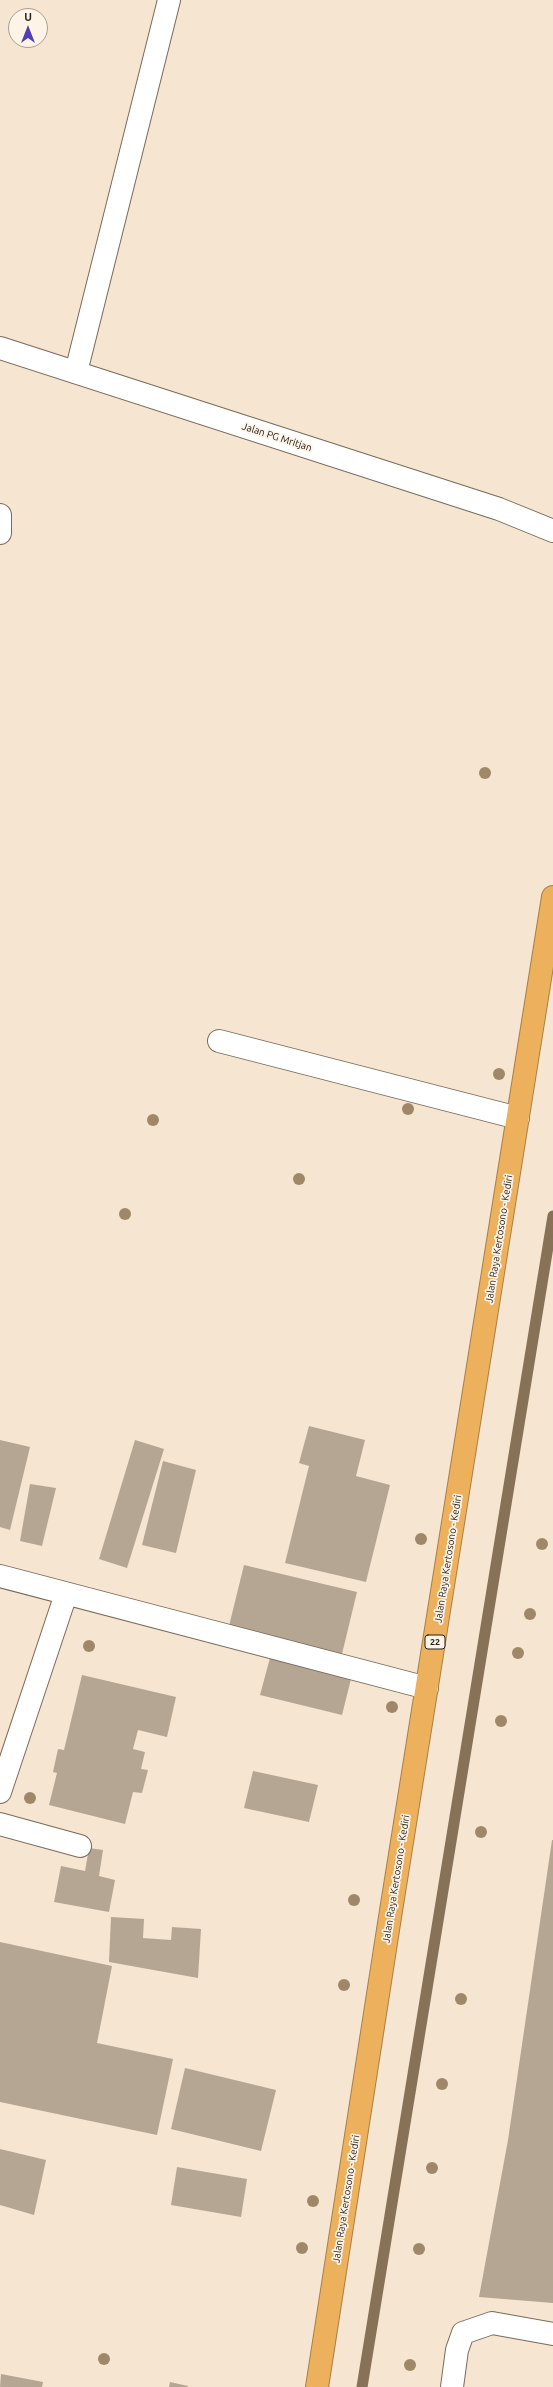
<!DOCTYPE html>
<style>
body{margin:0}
#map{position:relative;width:553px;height:2387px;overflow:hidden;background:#f5e5d1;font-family:Ubuntu,sans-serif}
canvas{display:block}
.north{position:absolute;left:8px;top:8px;width:40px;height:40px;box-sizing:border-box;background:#fdf3e7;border:1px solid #a79f95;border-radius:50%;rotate:0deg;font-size:11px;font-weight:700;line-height:16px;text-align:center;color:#262119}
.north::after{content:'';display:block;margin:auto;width:14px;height:18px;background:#523fb7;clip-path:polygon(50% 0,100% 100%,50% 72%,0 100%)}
</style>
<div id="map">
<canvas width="553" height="2387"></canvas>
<div class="north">U</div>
</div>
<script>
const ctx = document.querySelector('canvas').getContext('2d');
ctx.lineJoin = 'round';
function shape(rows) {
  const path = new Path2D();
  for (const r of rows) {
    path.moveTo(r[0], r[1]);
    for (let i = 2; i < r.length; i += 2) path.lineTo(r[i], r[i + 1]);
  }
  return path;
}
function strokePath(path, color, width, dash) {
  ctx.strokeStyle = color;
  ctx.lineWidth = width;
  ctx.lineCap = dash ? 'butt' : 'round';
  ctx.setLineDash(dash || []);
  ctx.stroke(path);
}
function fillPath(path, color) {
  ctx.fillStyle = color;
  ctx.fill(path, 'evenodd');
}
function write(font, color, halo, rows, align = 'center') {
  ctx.font = font + ' Ubuntu,sans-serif';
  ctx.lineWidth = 3.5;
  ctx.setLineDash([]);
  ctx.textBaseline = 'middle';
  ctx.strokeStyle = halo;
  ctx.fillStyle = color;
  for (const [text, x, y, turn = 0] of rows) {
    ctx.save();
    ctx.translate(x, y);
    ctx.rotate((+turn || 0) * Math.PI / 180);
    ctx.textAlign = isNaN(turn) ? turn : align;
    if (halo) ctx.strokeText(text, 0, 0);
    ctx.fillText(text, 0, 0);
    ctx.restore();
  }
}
const stream = shape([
 [362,2387,553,1216]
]);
const building = shape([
 [309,1426,365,1440,356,1476,390,1485,366,1582,285,1563,309,1466,299,1463],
 [0,1440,30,1447,10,1530,0,1527],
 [135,1440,164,1449,127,1568,99,1559],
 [163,1461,196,1470,176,1553,142,1545],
 [30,1484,56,1488,42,1546,20,1541],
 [244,1565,357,1592,342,1654,229,1626],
 [271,1654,352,1675,342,1715,260,1695],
 [82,1675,176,1697,167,1737,138,1730,133,1749,145,1752,141,1769,148,1770,142,1793,133,1792,125,1824,49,1805,57,1773,53,1772,58,1749,64,1750],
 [253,1771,318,1785,309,1822,244,1808],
 [552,1840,553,1840,553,2303,479,2297,508,2140],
 [89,1848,103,1850,99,1876,115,1880,109,1912,54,1902,61,1866,85,1871],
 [111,1917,144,1919,143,1938,171,1940,172,1927,201,1929,198,1978,109,1962],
 [0,1942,112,1966,97,2043,173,2059,157,2135,0,2102],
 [185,2068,276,2090,261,2151,171,2129],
 [0,2149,46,2160,34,2215,0,2205],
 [177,2167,247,2179,241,2217,171,2205],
 [1,2374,43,2382,42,2387,0,2387],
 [170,2382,188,2386,188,2387,169,2387]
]);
const lane = shape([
 [76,372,169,0],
 [0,515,0,533],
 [219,1041,518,1118],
 [452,2387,457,2350,463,2333,492,2323,553,2334]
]);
const street = shape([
 [0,1576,427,1688],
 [0,1792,66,1594],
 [0,1824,80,1846]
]);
const secondary = shape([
 [0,348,499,509,553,531]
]);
const highway = shape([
 [317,2387,390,1917,553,897]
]);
const trees = [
 [485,773],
 [499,1074],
 [408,1109],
 [153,1120],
 [299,1179],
 [125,1214],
 [421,1539],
 [542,1544],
 [530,1614],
 [89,1646],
 [518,1653],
 [392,1707],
 [501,1721],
 [30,1798],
 [481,1832],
 [354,1900],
 [344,1985],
 [461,1999],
 [442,2084],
 [432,2168],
 [313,2201],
 [302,2248],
 [419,2249],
 [104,2359],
 [410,2365]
];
const shields = [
 [435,1642,20]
];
const shieldNames = [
 ["22",435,1642]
];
const streetNames = [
 ["Jalan PG Mritjan",277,437,18],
 ["Jalan Raya Kertosono - Kediri",499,1239,-81],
 ["Jalan Raya Kertosono - Kediri",448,1559,-81],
 ["Jalan Raya Kertosono - Kediri",396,1879,-81],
 ["Jalan Raya Kertosono - Kediri",346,2199,-81]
];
strokePath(stream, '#877258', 11);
fillPath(building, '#b5a694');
strokePath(lane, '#796b59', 24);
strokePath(street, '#796b59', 24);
strokePath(secondary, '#796b59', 24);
strokePath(highway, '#a77f45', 24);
strokePath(lane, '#fff', 22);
strokePath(street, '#fff', 22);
strokePath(secondary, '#fff', 22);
strokePath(highway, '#edb15d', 22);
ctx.fillStyle = '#9f8867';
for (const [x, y] of trees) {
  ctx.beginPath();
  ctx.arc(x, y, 6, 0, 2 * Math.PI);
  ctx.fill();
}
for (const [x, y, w] of shields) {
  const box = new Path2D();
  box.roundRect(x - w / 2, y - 7, w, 14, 3);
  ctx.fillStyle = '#fdf3e7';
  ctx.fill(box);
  strokePath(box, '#262119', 1);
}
write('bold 9px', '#262119', null, shieldNames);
write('10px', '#262119', '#fdf3e7', streetNames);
</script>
